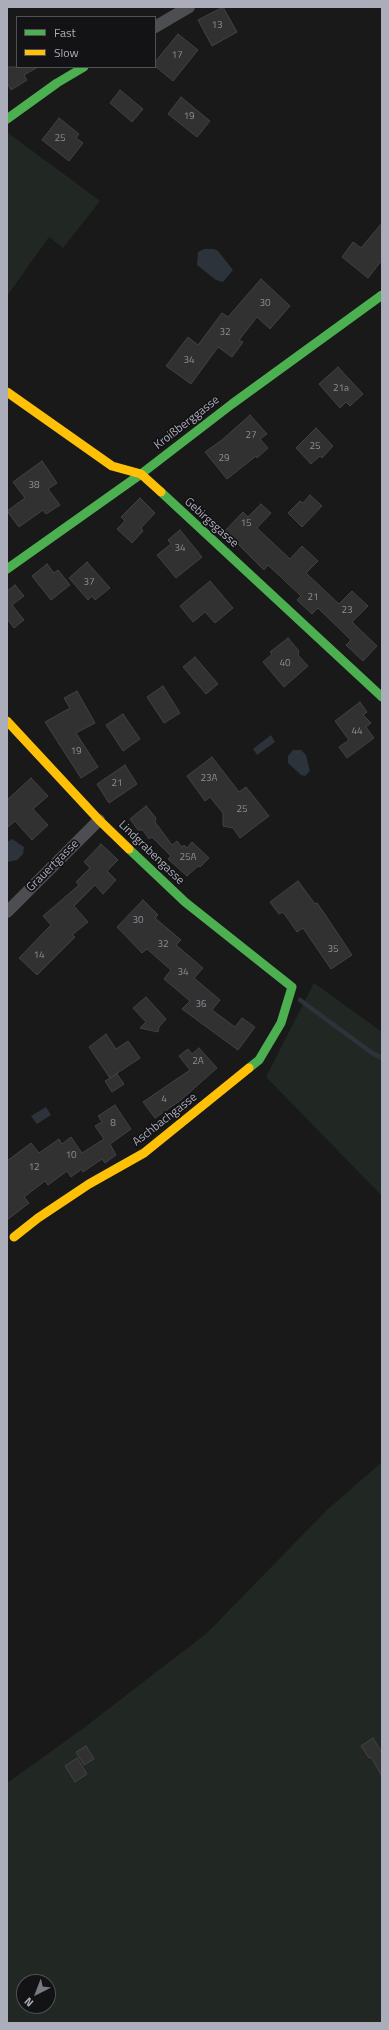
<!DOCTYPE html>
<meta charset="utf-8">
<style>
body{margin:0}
#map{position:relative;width:389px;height:2030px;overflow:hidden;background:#191919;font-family:"Titillium Web",sans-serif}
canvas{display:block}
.frame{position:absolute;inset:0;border:8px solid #abaeba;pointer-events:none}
.legend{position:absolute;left:16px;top:16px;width:140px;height:52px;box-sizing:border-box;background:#131315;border:1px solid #505157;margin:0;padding:5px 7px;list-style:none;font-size:12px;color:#abaeba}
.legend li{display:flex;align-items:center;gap:8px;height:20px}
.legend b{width:20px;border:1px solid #505157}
.north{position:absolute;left:16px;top:1974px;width:40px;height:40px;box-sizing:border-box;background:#131315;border:1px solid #505157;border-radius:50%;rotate:222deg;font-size:11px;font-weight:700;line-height:16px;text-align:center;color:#abaeba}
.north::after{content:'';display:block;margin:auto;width:14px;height:18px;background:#787a82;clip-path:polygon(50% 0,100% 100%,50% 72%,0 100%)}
</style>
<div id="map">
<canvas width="389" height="2030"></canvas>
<div class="frame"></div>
<ul class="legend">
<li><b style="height:5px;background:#4caf50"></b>Fast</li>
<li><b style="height:5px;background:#ffc107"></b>Slow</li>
</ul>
<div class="north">N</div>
</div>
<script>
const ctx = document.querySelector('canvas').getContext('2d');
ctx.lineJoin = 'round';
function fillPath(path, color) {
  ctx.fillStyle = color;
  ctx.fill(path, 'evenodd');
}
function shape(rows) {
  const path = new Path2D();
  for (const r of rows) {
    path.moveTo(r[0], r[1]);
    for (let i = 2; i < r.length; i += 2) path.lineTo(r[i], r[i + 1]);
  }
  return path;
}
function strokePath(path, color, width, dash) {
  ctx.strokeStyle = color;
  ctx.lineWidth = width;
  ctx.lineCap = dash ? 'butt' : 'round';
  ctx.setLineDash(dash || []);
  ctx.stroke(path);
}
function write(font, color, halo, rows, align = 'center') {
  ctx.font = font + ' "Titillium Web",sans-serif';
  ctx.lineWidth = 3.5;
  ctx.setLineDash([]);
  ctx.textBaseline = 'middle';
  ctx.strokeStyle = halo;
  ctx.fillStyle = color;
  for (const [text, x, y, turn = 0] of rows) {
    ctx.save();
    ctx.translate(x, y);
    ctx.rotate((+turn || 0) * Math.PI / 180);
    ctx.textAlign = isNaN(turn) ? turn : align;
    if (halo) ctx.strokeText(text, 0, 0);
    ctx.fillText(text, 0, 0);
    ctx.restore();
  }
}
const green = shape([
 [7,132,100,201,63,248,49,237,7,296],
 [314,983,382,1032,382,1196,266,1077],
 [382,1462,382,2023,7,2023,7,1783,81,1730,207,1633,327,1510],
 [24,1982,48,1982,48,2006,24,2006]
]);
const water = shape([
 [204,249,214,249,218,251,233,270,223,282,216,280,197,265,198,252],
 [271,735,275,742,257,755,253,749],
 [293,750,301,750,306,755,310,771,305,776,301,775,288,763,288,756],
 [12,839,24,847,23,854,17,860,7,862,7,842],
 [46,1107,51,1115,37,1124,31,1116]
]);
const stream = shape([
 [300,1000,372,1053,382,1058]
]);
const building = shape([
 [223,7,237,32,212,46,198,20,223,7],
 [178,34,198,50,173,81,155,66,155,62,178,34],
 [7,67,38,67,24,75,27,80,11,90,7,83,7,67],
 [120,90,143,109,132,122,110,103,120,90],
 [181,97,210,121,197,137,168,114,181,97],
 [59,118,79,134,76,138,83,143,69,161,42,140,59,118],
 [382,223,382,260,368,278,342,257,353,242,361,248,382,223],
 [261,279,290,306,270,329,257,317,239,340,243,342,232,357,218,347,191,384,166,366,188,337,198,345,222,313,228,317,261,279],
 [338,367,363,394,350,406,346,402,340,408,319,384,338,367],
 [250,415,267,434,260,439,268,448,257,458,256,456,227,479,205,452,222,440,250,415],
 [316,428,333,446,322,458,320,456,311,464,296,448,316,428],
 [42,461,57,483,48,489,60,505,46,514,43,510,19,527,7,511,25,498,13,482,42,461],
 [310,495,322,506,302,527,288,513,300,501,303,503,310,495],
 [140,498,155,513,141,528,143,531,132,543,117,529,125,521,121,517,140,498],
 [261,504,271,513,257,528,290,559,302,546,318,561,306,573,339,604,352,591,368,606,352,622,377,646,363,661,346,645,351,640,318,608,312,614,297,600,301,596,268,565,264,570,225,531,243,512,248,517,261,504],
 [180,530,202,557,176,578,157,555,171,544,168,540,180,530],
 [87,562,110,588,95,600,92,596,88,600,69,578,87,562],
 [47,564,54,573,58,570,70,585,51,600,32,576,47,564],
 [210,581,233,608,215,623,205,612,193,622,180,606,210,581],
 [15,585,24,596,12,605,24,620,14,628,7,619,7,591,15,585],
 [288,638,299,651,298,655,308,666,284,687,263,662,272,654,270,652,288,638],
 [195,657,218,684,206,694,183,667,195,657],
 [163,686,180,713,164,723,147,697,163,686],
 [77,691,95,723,76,733,98,767,81,778,45,722,70,708,64,698,77,691],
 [360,702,367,712,363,715,371,723,366,727,374,738,347,758,339,747,349,740,335,721,360,702],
 [123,714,140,739,123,751,106,725,123,714],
 [212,757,239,792,246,787,269,816,240,838,233,828,223,826,223,813,210,797,205,801,187,776,212,757],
 [125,765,137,784,109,803,97,784,125,765],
 [31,778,48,796,33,809,48,825,32,840,15,821,7,828,7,800,31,778],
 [146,806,156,818,155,822,172,845,177,841,182,847,184,845,187,848,192,842,209,858,200,867,198,866,187,876,168,859,171,856,152,837,149,839,143,830,138,830,130,819,146,806],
 [101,844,118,860,107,871,116,880,103,894,95,885,74,906,88,922,72,935,75,937,37,975,19,958,51,925,43,916,79,885,76,882,90,868,84,862,101,844],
 [298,881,315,904,317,903,324,913,352,955,331,969,303,928,297,932,283,912,279,914,270,902,298,881],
 [143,900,158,915,155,918,181,940,176,945,203,968,194,978,220,1000,212,1010,235,1027,242,1018,255,1027,238,1050,182,1009,190,1001,164,979,171,970,147,949,142,953,117,927,143,900],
 [146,997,166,1019,159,1027,158,1032,140,1028,146,1022,133,1008,146,997],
 [106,1034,116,1049,128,1041,140,1058,110,1078,89,1047,106,1034],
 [199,1048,217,1068,181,1100,155,1118,143,1102,190,1070,179,1056,188,1049,192,1054,199,1048],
 [117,1074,124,1084,112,1092,105,1081,117,1074],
 [115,1105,131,1129,110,1144,116,1155,105,1163,102,1159,83,1172,82,1169,71,1177,67,1171,48,1185,45,1181,24,1197,29,1203,7,1220,7,1161,31,1143,39,1153,59,1139,62,1144,71,1137,82,1153,104,1139,95,1126,102,1122,98,1116,115,1105],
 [373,1738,382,1753,382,1776,371,1757,369,1758,361,1746,373,1738],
 [86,1746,94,1759,84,1765,76,1752,86,1746],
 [77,1758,87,1774,75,1782,65,1766,77,1758]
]);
const street = shape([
 [155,27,189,7],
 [7,912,99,820]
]);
const fast = shape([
 [7,119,57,83,84,67],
 [161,492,382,697],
 [7,569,141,474,232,404,382,295],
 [129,849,185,902,292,987,281,1023,259,1060,249,1068]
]);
const slow = shape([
 [7,392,112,466,141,474,161,492],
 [7,721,99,820,129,849],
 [14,1237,38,1218,89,1184,144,1153,249,1068]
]);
const numberNames = [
 ["13",217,26],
 ["17",177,56],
 ["19",189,117],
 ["25",60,139],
 ["30",265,304],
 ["32",225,333],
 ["34",189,361],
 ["21a",341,389],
 ["27",251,436],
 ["25",315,447],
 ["29",224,459],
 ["38",34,486],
 ["15",246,524],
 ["34",180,549],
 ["37",89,583],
 ["21",313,598],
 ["23",347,611],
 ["40",285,664],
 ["44",357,732],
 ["19",76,752],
 ["23A",209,779],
 ["21",117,784],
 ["25",242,810],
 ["25A",188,858],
 ["30",138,921],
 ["32",163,945],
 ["35",333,950],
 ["14",39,956],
 ["34",183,973],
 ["36",201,1005],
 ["2A",198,1062],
 ["4",164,1100],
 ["8",113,1124],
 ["10",71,1156],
 ["12",34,1168]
];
const streetNames = [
 ["Kroißberggasse",187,423,-38],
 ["Gebirgsgasse",211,523,42],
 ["Lindgrabengasse",151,853,44],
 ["Grauertgasse",53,866,-45],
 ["Aschbachgasse",165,1120,-38]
];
fillPath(green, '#212823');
fillPath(water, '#2c333b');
strokePath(stream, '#2c333b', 4.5);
fillPath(building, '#313131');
strokePath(building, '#414245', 1);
strokePath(street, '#4d4e52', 12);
strokePath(fast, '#4caf50', 9);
strokePath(slow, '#ffc107', 9);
write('10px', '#8c8f98', null, numberNames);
write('12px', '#abaeba', '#131315', streetNames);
</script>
